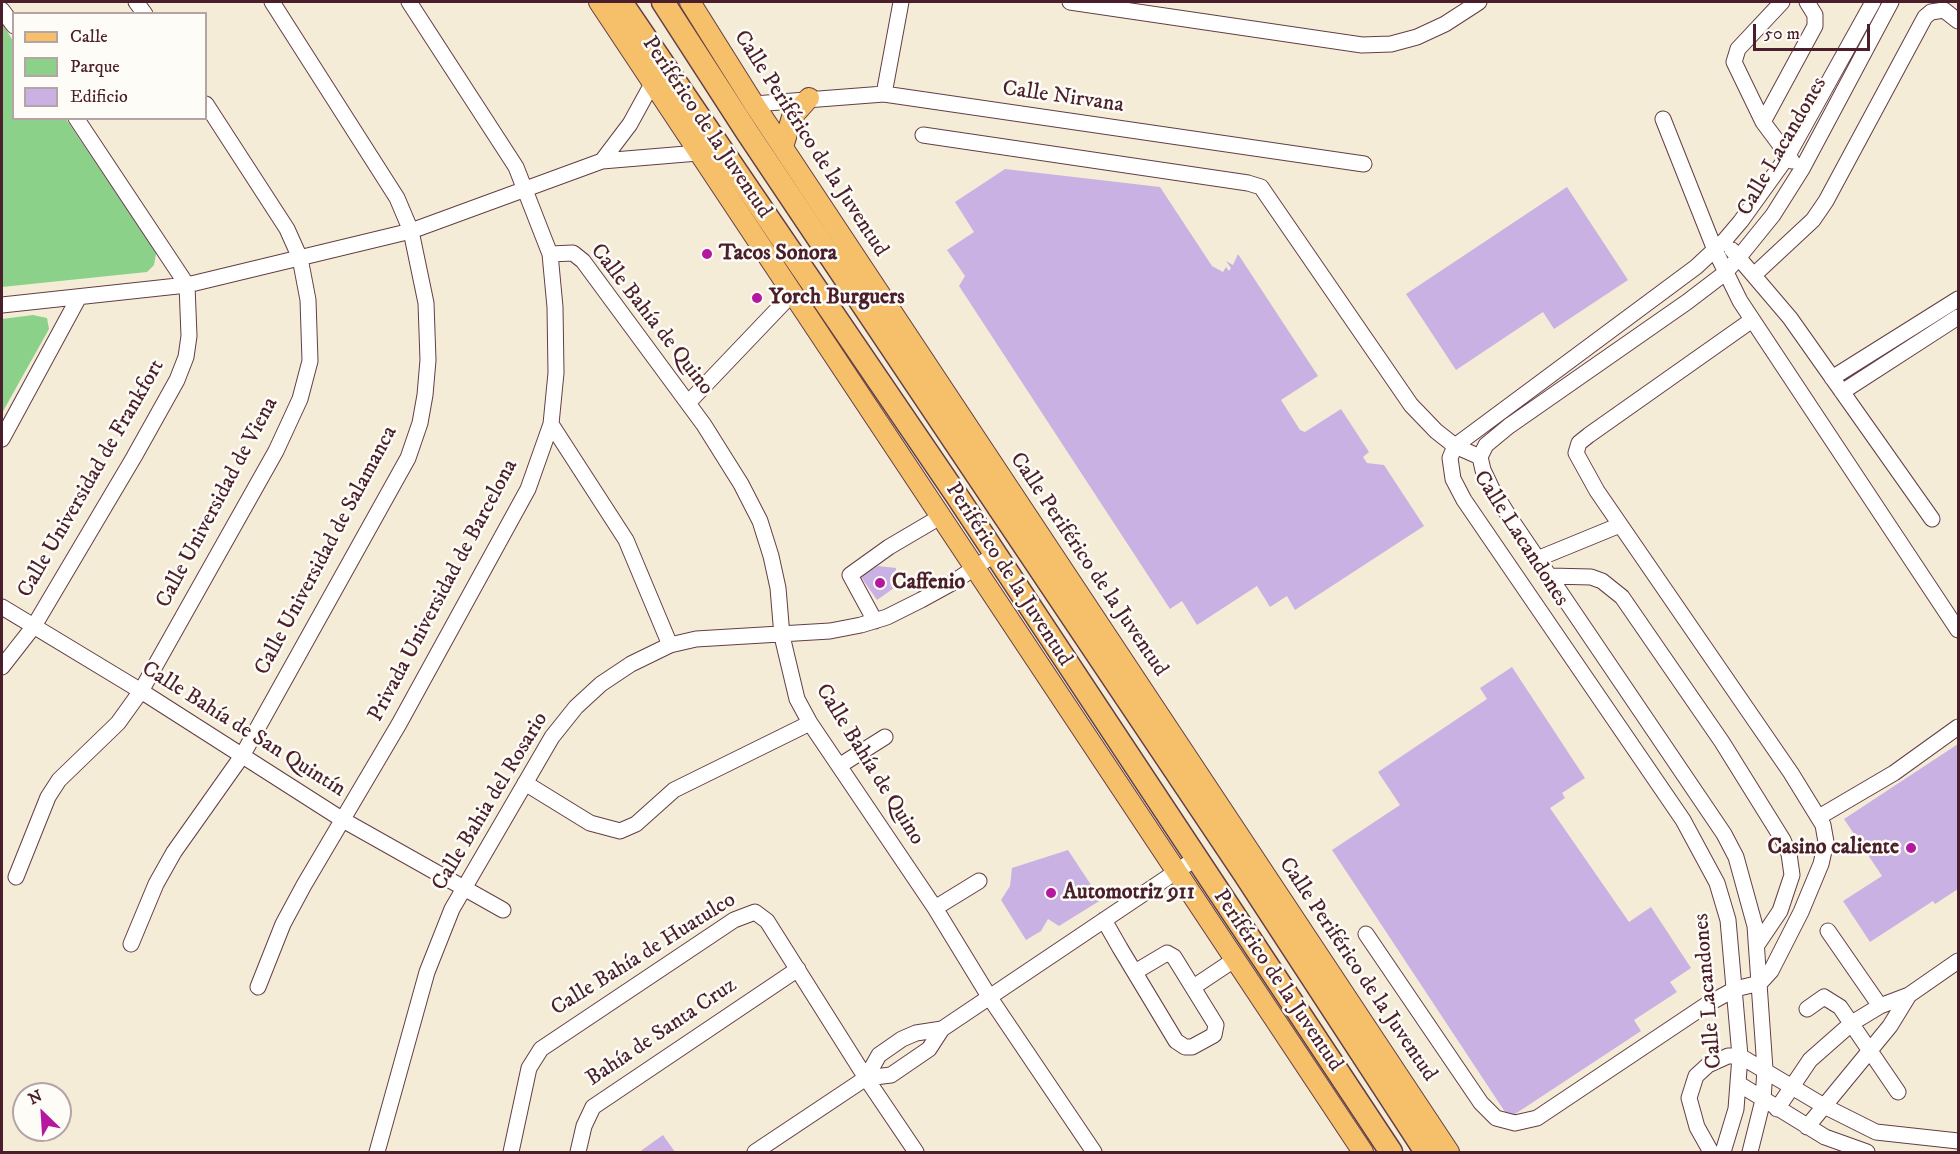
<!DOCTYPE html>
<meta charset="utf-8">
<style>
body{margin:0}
#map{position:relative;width:1960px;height:1154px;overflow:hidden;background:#f5ecd7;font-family:"IM FELL DW Pica",serif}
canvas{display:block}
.frame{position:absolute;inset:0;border:3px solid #4a1f2b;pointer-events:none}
.legend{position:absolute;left:12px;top:12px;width:195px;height:108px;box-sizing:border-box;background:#fdfcf7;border:2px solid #b5a4a5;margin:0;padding:8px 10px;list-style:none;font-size:18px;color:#4a1f2b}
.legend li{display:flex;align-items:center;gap:12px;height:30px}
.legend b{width:30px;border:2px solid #b5a4a5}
.north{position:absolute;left:12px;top:1082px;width:60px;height:60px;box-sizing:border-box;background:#fdfcf7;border:2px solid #b5a4a5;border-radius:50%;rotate:335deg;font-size:16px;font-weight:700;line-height:24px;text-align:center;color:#4a1f2b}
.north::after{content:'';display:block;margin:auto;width:21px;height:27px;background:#b5179e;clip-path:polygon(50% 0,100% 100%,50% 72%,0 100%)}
.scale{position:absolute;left:1753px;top:24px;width:117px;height:27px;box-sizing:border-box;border:3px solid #4a1f2b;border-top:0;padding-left:8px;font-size:18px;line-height:21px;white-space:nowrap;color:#4a1f2b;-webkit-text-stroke:4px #fdfcf7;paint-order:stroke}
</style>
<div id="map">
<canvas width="1960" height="1154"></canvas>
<div class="frame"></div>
<ul class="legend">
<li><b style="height:8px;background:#f6c06b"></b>Calle</li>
<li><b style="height:16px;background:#8cd18a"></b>Parque</li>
<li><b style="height:16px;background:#c9b1e4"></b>Edificio</li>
</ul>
<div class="north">N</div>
<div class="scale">50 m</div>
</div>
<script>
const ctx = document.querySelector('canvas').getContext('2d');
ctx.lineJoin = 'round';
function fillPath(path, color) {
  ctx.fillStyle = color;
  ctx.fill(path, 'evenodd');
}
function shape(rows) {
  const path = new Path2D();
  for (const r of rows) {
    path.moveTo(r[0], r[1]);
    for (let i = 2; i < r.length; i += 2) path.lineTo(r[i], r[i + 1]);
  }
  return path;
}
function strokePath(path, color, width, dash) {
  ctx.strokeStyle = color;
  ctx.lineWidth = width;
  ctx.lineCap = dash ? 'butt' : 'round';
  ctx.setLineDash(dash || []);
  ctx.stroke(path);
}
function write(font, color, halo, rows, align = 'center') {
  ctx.font = font + ' "IM FELL DW Pica",serif';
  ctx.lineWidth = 5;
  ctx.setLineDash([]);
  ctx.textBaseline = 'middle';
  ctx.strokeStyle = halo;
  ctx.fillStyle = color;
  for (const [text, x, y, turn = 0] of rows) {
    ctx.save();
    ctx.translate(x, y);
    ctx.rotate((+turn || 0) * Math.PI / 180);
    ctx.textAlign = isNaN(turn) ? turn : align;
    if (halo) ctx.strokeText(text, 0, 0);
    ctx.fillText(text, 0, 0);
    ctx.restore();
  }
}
const green = shape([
 [2,23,13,41,14,118,66,119,152,246,156,254,154,265,147,272,2,287],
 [33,315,47,318,49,329,2,413,2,319]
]);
const building = shape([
 [1005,169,1160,187,1212,266,1223,272,1226,267,1229,271,1231,268,1226,261,1233,265,1238,254,1318,376,1281,400,1300,430,1305,432,1341,409,1369,452,1363,457,1367,463,1384,465,1424,526,1295,610,1287,596,1270,607,1257,586,1197,625,1182,601,1170,609,959,286,965,276,947,250,974,232,955,202],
 [1567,187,1628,280,1554,329,1543,312,1456,370,1406,294],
 [878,566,896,568,894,588,877,600,861,577],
 [1512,667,1585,778,1562,793,1565,798,1550,808,1629,922,1651,907,1691,968,1670,982,1677,992,1634,1020,1641,1031,1509,1118,1332,850,1400,805,1378,772,1487,699,1480,688],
 [1958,744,1958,889,1935,904,1933,901,1870,942,1843,901,1882,876,1844,819],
 [1068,850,1101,900,1059,926,1048,919,1041,931,1026,940,1001,900,1010,886,1012,868],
 [663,1135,675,1152,641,1152,642,1150]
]);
const minor = shape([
 [136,2,145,14],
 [1070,2,1362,45,1391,44,1417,37,1445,24,1479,2],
 [1782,2,1738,49,1734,62,1763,122,1792,161],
 [2,10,14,26],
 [884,94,901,2],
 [754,104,884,94,1364,164],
 [1663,119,1715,250,1740,301,1958,630],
 [1763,122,1815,26,1815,15,1807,2],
 [923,135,1248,183,1261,187,1411,405,1436,431,1455,446,1480,457],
 [602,161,630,124,653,82,660,78],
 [1732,250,1790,318,1932,519],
 [550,254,573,253,583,261,704,425,741,484,760,521,771,556,778,588,782,636,797,699,810,723,935,908,990,998,1094,1152],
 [1755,274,1813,220,1826,201,1925,17,1931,12,1944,10,1958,21],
 [2,305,187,285,411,231,602,161,698,153,706,149],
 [1832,378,1958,299],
 [1842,392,1958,317],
 [688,403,792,294],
 [551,424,626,540,670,645],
 [2,439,79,297],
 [1537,559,1620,525],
 [1550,576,1591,577,1602,581,1622,597,1722,742,1783,840,1789,854,1792,875,1780,911,1757,945],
 [2,607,141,691,343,820,503,910],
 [875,621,850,575,889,547,940,517],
 [2,667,34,626,134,457,177,380,186,357,189,336,187,285,76,118],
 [839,766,885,737],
 [525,783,590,823,620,831,636,824,674,790,810,723],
 [1819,817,1894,773,1958,727],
 [16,877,48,797,59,780,118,723,141,691,276,451,300,399,310,361,308,300,300,258,287,229,206,104],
 [935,908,979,881],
 [1104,920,1120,948,1176,1041,1185,1047,1192,1047,1214,1035,1216,1025,1174,957,1167,953,1135,972],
 [1828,931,1880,1006],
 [1366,934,1481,1103,1496,1118,1515,1123,1537,1118,1706,1005,1735,989,1760,983,1771,971,1801,912,1821,864,1826,842,1823,825,1791,773,1597,491,1576,453,1579,443,1589,435,1752,320],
 [131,944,156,884,174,852,242,756,408,458,420,423,425,395,428,360,426,303,411,231,397,198,272,2],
 [1195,986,1234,960],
 [258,987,283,924,304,885,399,724,528,489,551,424,556,373,555,307,550,254,516,167,409,2],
 [1807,1009,1824,997,1840,1007,1898,1092],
 [866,1078,891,1075,929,1049,942,1029,1195,859],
 [1739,1084,1825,1137,1867,1152],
 [1777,1109,1810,1060,1852,1023,1880,1006,1909,995,1958,961],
 [1807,1127,1890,1026,1909,995],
 [377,1152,427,972,452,909,552,737,576,707,601,684,631,664,670,645,696,639,830,631,861,625,887,617,921,600,952,583,995,554],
 [511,1152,529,1068,541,1049,734,920,755,912,767,921,866,1078,916,1152],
 [578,1152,584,1126,593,1107,798,969],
 [755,1152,866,1078,879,1055,902,1039,916,1033,942,1029],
 [1711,1152,1697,1127,1689,1098,1696,1076,1708,1065,1728,1056,1740,1056,1824,1106,1876,1132,1958,1141],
 [1723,1152,1736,1109,1740,1056,1728,920,1717,883,1683,820,1464,500,1453,479,1450,458,1455,446,1696,267,1724,241,1741,221,1787,157,1873,2],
 [1750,1152,1763,1100,1765,1069,1755,926,1736,857,1724,834,1512,521,1492,489,1483,470,1480,457,1486,445,1509,426,1687,302,1725,273,1739,257,1773,215,1802,169,1891,2]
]);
const major = shape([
 [599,2,1363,1152],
 [690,2,754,104,1449,1152],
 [783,147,792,117,809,98]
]);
const highway = shape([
 [621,2,957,496,1391,1152],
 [663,2,747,132,1244,873,1426,1152]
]);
const markers = [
 [707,254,6,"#b5179e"],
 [757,298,6,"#b5179e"],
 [880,583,6,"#b5179e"],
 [1911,848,6,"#b5179e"],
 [1051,893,6,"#b5179e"]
];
const streetNames = [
 ["Calle Nirvana",1063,98,8],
 ["Periférico de la Juventud",706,128,56],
 ["Calle Periférico de la Juventud",810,144,57],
 ["Calle Lacandones",1783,147,-60],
 ["Calle Bahía de Quino",651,320,52],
 ["Calle Universidad de Frankfort",92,479,-60],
 ["Calle Universidad de Viena",218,503,-62],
 ["Calle Lacandones",1520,539,57],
 ["Calle Universidad de Salamanca",327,551,-62],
 ["Calle Periférico de la Juventud",1088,565,56],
 ["Periférico de la Juventud",1008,575,57],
 ["Privada Universidad de Barcelona",444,591,-62],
 ["Calle Bahía de San Quintín",243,730,32],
 ["Calle Bahía de Quino",869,765,58],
 ["Calle Bahia del Rosario",491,802,-59],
 ["Calle Bahía de Huatulco",644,955,-32],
 ["Calle Periférico de la Juventud",1357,970,56],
 ["Periférico de la Juventud",1277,981,56],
 ["Calle Lacandones",1709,991,-95],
 ["Bahía de Santa Cruz",662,1033,-34]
];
const poiNames = [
 ["Tacos Sonora",719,254],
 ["Yorch Burguers",769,298],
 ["Caffenio",892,583],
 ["Casino caliente",1899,848,"right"],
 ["Automotriz 911",1063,893]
];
fillPath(green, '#8cd18a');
fillPath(building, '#c9b1e4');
strokePath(minor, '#643e45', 17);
strokePath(major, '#643e45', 22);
strokePath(highway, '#643e45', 25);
strokePath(minor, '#fff', 15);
strokePath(major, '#f6c06b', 20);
strokePath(highway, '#f6c06b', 22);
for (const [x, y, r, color] of markers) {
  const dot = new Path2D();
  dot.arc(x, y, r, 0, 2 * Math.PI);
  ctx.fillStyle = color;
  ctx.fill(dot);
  strokePath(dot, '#fdfcf7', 2);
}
write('22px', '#4a1f2b', '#fdfcf7', streetNames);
write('bold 22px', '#4a1f2b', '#fdfcf7', poiNames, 'left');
</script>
